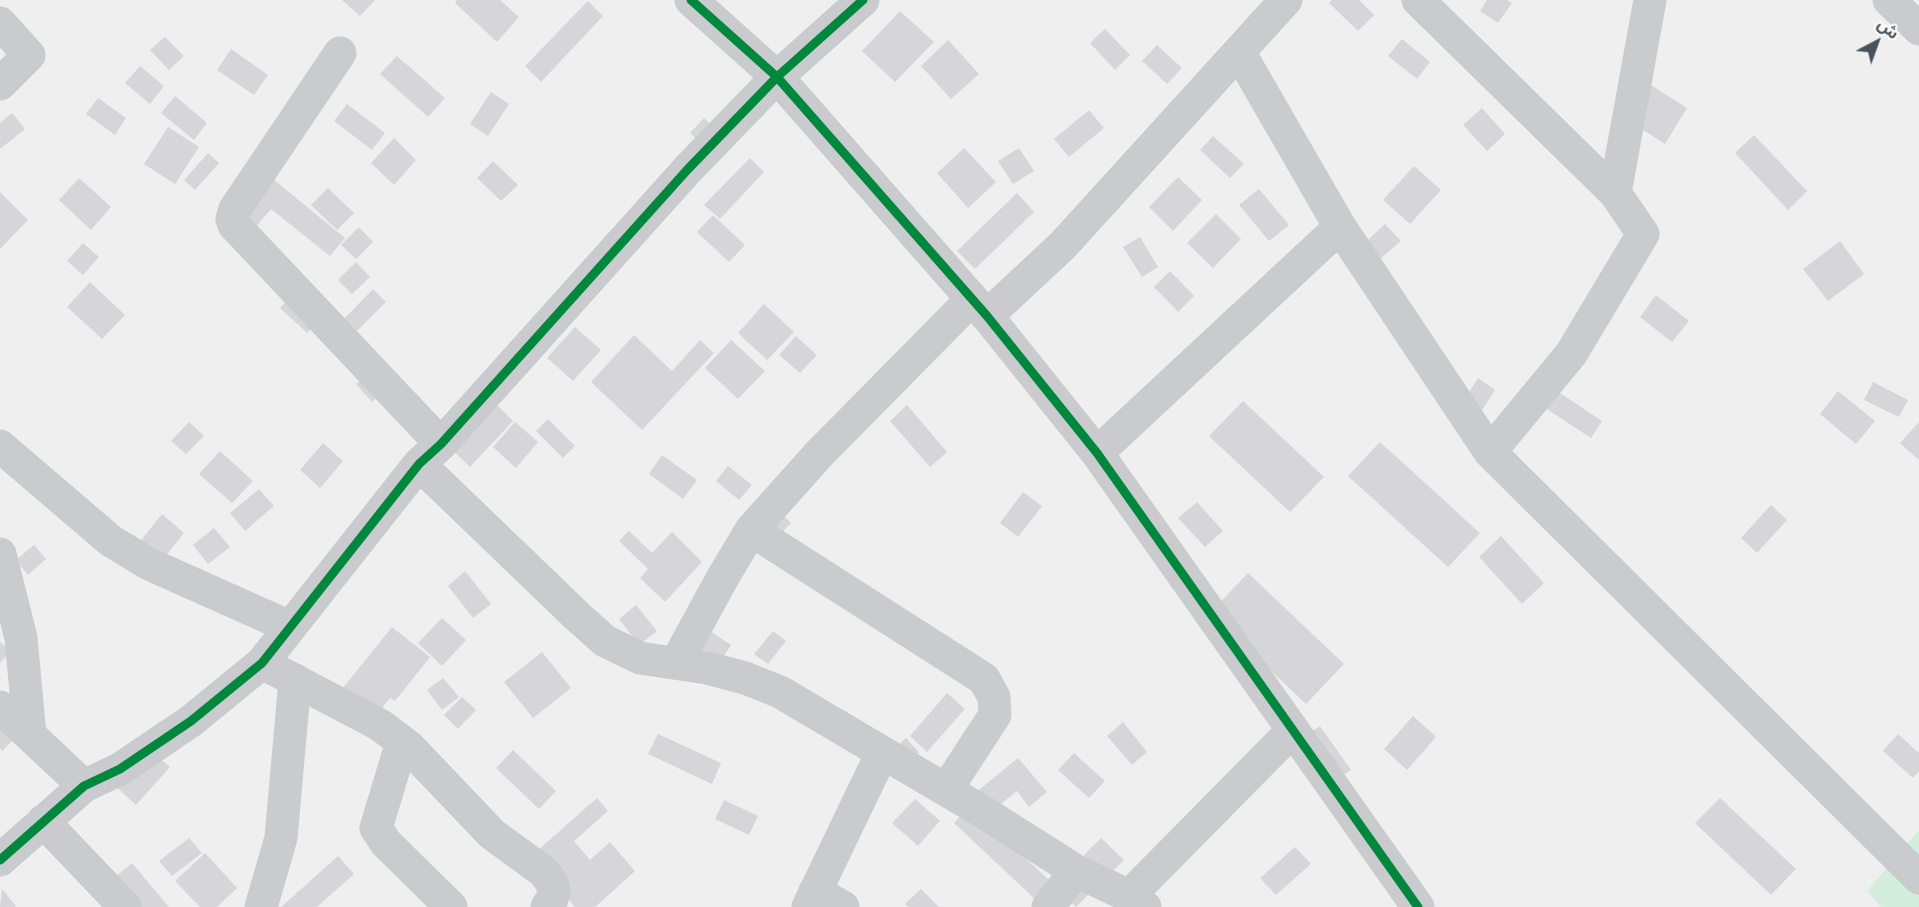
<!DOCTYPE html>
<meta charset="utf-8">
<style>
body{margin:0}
#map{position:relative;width:1919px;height:907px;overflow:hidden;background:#f0efef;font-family:Manrope,"Noto Sans Arabic",sans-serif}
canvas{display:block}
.north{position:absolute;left:1847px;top:12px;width:60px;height:60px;-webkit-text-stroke:4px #fff;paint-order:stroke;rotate:41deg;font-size:16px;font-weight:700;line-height:24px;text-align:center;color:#47525c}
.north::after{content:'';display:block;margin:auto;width:21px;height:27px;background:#47525c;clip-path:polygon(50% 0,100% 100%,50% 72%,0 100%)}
</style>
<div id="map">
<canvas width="1919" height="907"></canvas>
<div class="north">ش</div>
</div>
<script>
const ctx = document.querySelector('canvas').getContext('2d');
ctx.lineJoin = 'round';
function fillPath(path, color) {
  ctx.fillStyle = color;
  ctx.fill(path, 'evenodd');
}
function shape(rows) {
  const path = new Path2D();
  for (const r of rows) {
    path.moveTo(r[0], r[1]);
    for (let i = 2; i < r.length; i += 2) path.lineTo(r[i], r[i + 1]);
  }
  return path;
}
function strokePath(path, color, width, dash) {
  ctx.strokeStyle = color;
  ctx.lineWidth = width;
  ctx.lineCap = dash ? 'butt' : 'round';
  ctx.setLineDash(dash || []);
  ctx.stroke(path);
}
const green = shape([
 [1919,830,1919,907,1881,907,1867,891]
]);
const building = shape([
 [342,0,375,0,360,16],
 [457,0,500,0,519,17,497,42,455,3],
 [1332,0,1359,0,1374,15,1358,31,1329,3],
 [1487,0,1507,0,1512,3,1498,23,1480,11],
 [588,1,603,16,541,82,525,66],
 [900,11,934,42,895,82,862,51],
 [1105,29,1130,55,1115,70,1090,43],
 [165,37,184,56,169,70,150,50],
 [1402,39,1430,62,1417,79,1388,56],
 [948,40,979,74,951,99,921,66],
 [1157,45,1182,68,1167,84,1142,61],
 [231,49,268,75,254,95,217,70],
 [397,56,445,98,428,117,380,74],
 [140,66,164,86,150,104,125,83],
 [1646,82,1687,108,1665,144,1623,117],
 [491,92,509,104,488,136,470,124],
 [175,96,207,123,194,140,161,113],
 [98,98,126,118,115,135,86,114],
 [347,104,385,133,372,150,334,121],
 [1482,108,1505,134,1487,151,1463,125],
 [1089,110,1104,128,1069,157,1054,139],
 [12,113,25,129,0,149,0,123],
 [704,118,733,146,719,160,690,133],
 [168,127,199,147,175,184,144,164],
 [1754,135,1807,191,1788,210,1735,153],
 [1213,136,1244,164,1230,178,1200,150],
 [394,138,416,160,394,185,371,163],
 [964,148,996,182,968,208,937,173],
 [1019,148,1034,171,1013,184,998,161],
 [208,153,219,163,195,190,184,180],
 [750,158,764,172,720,219,704,205],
 [493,161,518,185,501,201,477,178],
 [1414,166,1441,190,1410,224,1383,200],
 [268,175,345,238,330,256,271,209,239,247,222,233],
 [1178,177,1202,200,1173,231,1149,207],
 [79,178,111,207,91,230,59,200],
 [328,188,354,213,337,230,311,205],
 [1259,189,1289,225,1269,241,1239,205],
 [0,192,28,220,0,249],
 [1017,193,1034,212,975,269,957,251],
 [1216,214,1241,239,1213,268,1187,243],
 [713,215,745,245,729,262,697,232],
 [1385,224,1401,241,1381,258,1366,242],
 [359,227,373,242,356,259,341,245],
 [1140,237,1158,267,1142,277,1123,247],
 [1840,241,1864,274,1828,301,1803,269],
 [83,243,99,257,83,275,67,261],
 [356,262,370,277,352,294,338,280],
 [1170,271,1194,296,1178,312,1154,287],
 [90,282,125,315,102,339,67,307],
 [373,289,386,302,357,331,344,319],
 [296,290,323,315,307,333,280,308],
 [1656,295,1689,321,1672,342,1640,317],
 [764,304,794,332,767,360,738,333],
 [575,327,601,350,573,381,547,358],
 [634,335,672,371,700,340,714,353,642,430,591,382],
 [796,336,817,355,800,373,779,355],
 [731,340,765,371,738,399,705,368],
 [375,368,390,386,372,402,356,384],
 [1478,378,1495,390,1479,415,1461,405],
 [1873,382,1908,400,1899,417,1864,400],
 [1554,389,1602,421,1591,438,1542,406],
 [1838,391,1875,421,1856,444,1820,414],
 [1243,401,1324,477,1290,512,1209,436],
 [495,403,513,421,470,467,452,450],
 [907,405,947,452,930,467,890,421],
 [548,419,575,446,563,458,536,431],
 [189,422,204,436,186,454,171,441],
 [515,422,538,442,516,468,493,447],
 [1919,422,1919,460,1900,443],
 [1380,442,1480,533,1448,567,1348,476],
 [323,443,343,461,320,488,300,470],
 [220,451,253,481,232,503,199,474],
 [662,455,697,480,683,499,649,474],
 [728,466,752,485,739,500,716,481],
 [259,489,274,506,245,531,230,513],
 [1023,492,1042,506,1018,537,1000,523],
 [1197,502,1223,531,1205,547,1178,518],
 [1771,505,1787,520,1757,553,1741,538],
 [775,507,791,523,775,540],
 [162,514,184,533,160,563,138,544],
 [214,528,230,547,208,564,193,545],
 [629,531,652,553,672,532,702,562,665,602,640,578,648,569,619,541],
 [1501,536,1544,583,1522,604,1479,557],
 [34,545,46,559,28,575,16,560],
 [465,571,491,604,473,618,448,586],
 [1248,573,1344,664,1306,704,1210,613],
 [636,605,657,631,639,645,619,619],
 [442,618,466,640,442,666,418,643],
 [392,627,430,657,395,701,390,698,368,726,334,699],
 [707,629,731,645,718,666,693,650],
 [773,631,786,641,768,664,754,654],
 [0,642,11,651,0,663],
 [542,652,571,688,533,718,504,682],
 [443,678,459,697,442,710,427,690],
 [947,693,965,709,927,752,910,736],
 [462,697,476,710,458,729,444,715],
 [1413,716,1436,737,1407,770,1384,749],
 [0,717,18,735,2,751,0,748],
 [1123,722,1147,752,1132,765,1107,736],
 [1320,726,1351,770,1321,790,1291,746],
 [658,734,721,763,712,784,648,754],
 [1898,734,1919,753,1919,771,1913,778,1883,751],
 [906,738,919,752,900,771,886,757],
 [146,746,170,767,136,805,112,783],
 [513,750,556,791,539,809,496,768],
 [1074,753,1105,781,1089,798,1058,770],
 [1018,758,1047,792,1029,807,1017,791,991,812,975,793],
 [597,798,608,811,574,841,590,860,610,842,635,871,595,907,575,907,530,857],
 [1720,798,1796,869,1771,895,1695,823],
 [915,799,940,821,918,846,892,823],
 [724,800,758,816,749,835,715,819],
 [970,806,1052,883,1036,900,954,823],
 [189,838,202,853,172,876,159,861],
 [1101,838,1124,860,1076,907,1054,885],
 [1295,847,1311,864,1276,895,1260,878],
 [205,853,237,888,217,907,200,907,175,881],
 [338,856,354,874,317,907,281,907],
 [132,863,169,907,117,907,113,879],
 [2,889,16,906,15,907,0,907],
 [921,889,939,907,909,907,905,904]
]);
const street = shape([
 [691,0,777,77,987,316,1097,453,1418,907],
 [1418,0,1615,193],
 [1889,0,1919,29],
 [0,23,29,55,0,84],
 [1239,52,1340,227,1490,452,1919,878],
 [340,53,235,209,232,219,234,225,441,444],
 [987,316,1063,245,1286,0],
 [0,446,111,541,149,564,290,627],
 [1490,452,1571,354,1643,234,1615,193,1650,0],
 [1097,453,1340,227],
 [419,464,577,616,605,641,640,658,707,668,745,678,780,692,980,810,1076,871,1129,896,1145,907],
 [751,530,984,679,994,697,995,715,946,790],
 [0,554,21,638,30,735],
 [262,663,380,725,409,747,492,834,544,872,552,883,554,891,552,899,547,907],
 [676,663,723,577,751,530,819,454,972,299],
 [0,707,84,786],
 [402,742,376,828,386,843,451,907],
 [43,821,125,907],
 [0,860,84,786,120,769,191,721,262,663,419,464,441,444,688,169,777,77,863,0],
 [815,891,843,907],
 [1129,896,1293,730],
 [261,907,281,838,295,680],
 [808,907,882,753],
 [1048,907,1076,871]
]);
const cycleway = shape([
 [691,0,777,77,987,316,1097,453,1418,907],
 [0,860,84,786,120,769,191,721,262,663,419,464,441,444,688,169,777,77,863,0]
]);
fillPath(green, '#d4eedd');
fillPath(building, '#d6d6d8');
strokePath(street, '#c9cbce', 33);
strokePath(cycleway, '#00873e', 9);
</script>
